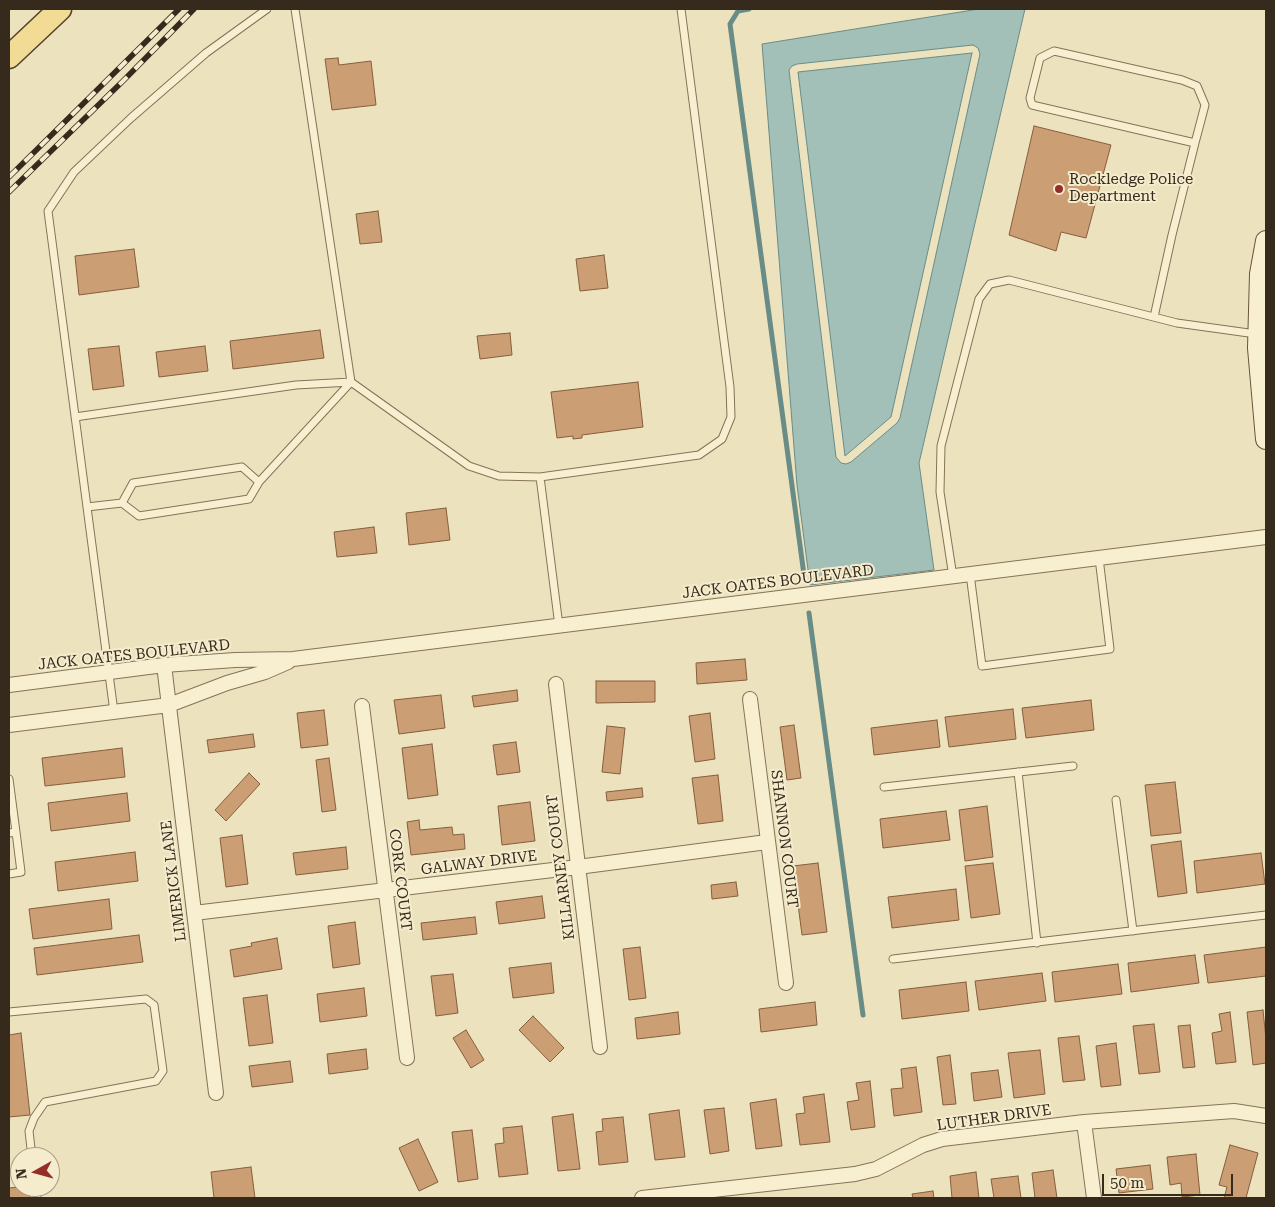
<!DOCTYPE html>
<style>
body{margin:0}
#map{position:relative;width:1275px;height:1207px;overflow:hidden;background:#ede2be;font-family:"Roboto Serif",serif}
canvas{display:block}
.frame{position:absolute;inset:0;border:10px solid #352a1c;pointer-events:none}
.north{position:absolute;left:10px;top:1147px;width:50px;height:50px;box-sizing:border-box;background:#f5ecce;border:1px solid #a89e87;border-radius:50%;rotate:263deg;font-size:14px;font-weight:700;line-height:20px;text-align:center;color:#352a1c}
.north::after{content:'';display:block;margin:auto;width:18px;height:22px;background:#942f28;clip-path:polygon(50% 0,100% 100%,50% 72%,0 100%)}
.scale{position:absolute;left:1102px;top:1174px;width:131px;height:22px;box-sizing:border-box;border:2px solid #352a1c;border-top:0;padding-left:6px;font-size:15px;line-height:18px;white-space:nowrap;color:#352a1c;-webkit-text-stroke:4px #f5ecce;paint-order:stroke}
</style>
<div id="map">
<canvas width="1275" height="1207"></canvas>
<div class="frame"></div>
<div class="north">N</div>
<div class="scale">50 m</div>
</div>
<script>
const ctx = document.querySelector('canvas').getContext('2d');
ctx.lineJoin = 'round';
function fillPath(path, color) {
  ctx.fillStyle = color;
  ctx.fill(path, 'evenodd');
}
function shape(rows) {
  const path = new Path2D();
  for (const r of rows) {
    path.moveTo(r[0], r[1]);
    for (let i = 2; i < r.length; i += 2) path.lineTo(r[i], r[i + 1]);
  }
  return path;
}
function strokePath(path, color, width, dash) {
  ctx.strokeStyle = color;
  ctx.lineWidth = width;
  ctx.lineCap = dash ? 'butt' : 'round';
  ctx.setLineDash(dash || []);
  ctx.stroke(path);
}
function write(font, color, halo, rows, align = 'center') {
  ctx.font = font + ' "Roboto Serif",serif';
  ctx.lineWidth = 4;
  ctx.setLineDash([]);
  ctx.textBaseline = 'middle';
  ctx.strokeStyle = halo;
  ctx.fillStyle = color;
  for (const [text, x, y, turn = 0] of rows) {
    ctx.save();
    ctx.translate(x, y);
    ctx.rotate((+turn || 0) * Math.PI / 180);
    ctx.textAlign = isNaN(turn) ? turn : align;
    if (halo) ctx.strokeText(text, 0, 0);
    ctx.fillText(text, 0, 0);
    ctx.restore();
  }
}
const water = shape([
 [979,9,1025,9,919,463,934,570,810,585,797,485,762,44,979,9],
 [973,45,978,48,980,54,900,418,897,423,851,462,846,464,841,463,836,457,789,70,792,66,797,64,973,45],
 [972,53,891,417,845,456,798,72,972,53]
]);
const stream = shape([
 [749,9,738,11,730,24,804,575],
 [809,613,863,1015]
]);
const building = shape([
 [338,58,339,65,371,61,376,105,332,110,325,59,338,58],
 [1034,126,1111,145,1086,238,1061,232,1056,251,1009,235,1034,126],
 [378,211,382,242,360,244,356,214,378,211],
 [134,249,139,287,79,295,75,256,134,249],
 [604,255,608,288,580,291,576,259,604,255],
 [320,330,324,358,233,369,230,341,320,330],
 [510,333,512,355,480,359,477,336,510,333],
 [119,346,124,386,93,390,88,349,119,346],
 [205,346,208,371,159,377,156,352,205,346],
 [638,382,643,427,582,435,582,438,573,439,573,436,557,438,551,392,638,382],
 [446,508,450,540,409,545,406,513,446,508],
 [374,527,377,553,337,557,334,532,374,527],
 [745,659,747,680,697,684,696,663,745,659],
 [596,681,655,681,655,702,596,703,596,681],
 [517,690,518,701,474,707,472,696,517,690],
 [441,695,445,728,399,734,394,700,441,695],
 [1091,700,1094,730,1026,738,1022,708,1091,700],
 [1013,709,1016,739,949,747,945,717,1013,709],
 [324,710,328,745,301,748,297,713,324,710],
 [710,713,715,759,695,762,689,716,710,713],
 [937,720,940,747,874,755,871,728,937,720],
 [794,725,801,778,787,780,780,727,794,725],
 [607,726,625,728,620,774,602,772,607,726],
 [253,734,255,747,209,753,207,740,253,734],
 [516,742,520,772,497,775,493,745,516,742],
 [432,744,438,795,408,799,402,748,432,744],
 [122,748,125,777,45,786,42,758,122,748],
 [329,758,336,810,322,812,316,760,329,758],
 [249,773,260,784,226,821,215,810,249,773],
 [718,775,723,821,698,824,692,778,718,775],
 [1175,782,1181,833,1151,836,1145,785,1175,782],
 [642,788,643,797,607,801,606,792,642,788],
 [127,793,130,821,51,831,48,803,127,793],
 [530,802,535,841,502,845,498,806,530,802],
 [987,806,993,857,965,861,959,810,987,806],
 [946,811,950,840,883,848,880,819,946,811],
 [419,820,420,830,452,827,453,835,464,834,465,849,411,855,407,822,419,820],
 [242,835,248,884,226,887,220,838,242,835],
 [1181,841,1187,893,1158,897,1151,845,1181,841],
 [346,847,348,869,296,875,293,853,346,847],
 [135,852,138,881,58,891,55,862,135,852],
 [1261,853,1265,884,1197,893,1194,861,1261,853],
 [818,863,827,932,802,935,793,866,818,863],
 [993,863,1000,914,971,918,965,866,993,863],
 [736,882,738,896,712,899,711,885,736,882],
 [956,889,959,920,892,928,888,897,956,889],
 [542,896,545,918,499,924,496,902,542,896],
 [109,899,112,929,33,939,29,909,109,899],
 [475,917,477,934,423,940,421,923,475,917],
 [355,922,360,964,333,968,328,926,355,922],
 [139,935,143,962,37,975,34,948,139,935],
 [277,938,282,969,234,977,230,950,252,946,251,943,277,938],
 [640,947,646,998,629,1000,623,949,640,947],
 [1266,947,1266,976,1208,983,1204,955,1266,947],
 [1195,955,1199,983,1131,992,1128,963,1195,955],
 [551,963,554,993,513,998,509,968,551,963],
 [1118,964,1122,994,1055,1002,1052,972,1118,964],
 [1042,973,1046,1001,979,1010,975,981,1042,973],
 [453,974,458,1013,436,1016,431,976,453,974],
 [966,982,969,1011,902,1019,899,990,966,982],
 [364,988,367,1016,320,1022,317,994,364,988],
 [267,995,273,1043,249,1046,243,998,267,995],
 [815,1002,817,1025,761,1032,759,1009,815,1002],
 [1263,1010,1266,1039,1266,1063,1253,1065,1247,1012,1263,1010],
 [678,1012,680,1034,637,1039,635,1018,678,1012],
 [1230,1012,1236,1062,1216,1064,1212,1033,1222,1031,1219,1014,1230,1012],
 [533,1016,564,1048,550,1062,519,1030,533,1016],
 [1154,1024,1160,1072,1139,1074,1133,1026,1154,1024],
 [1190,1025,1195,1067,1183,1068,1178,1026,1190,1025],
 [466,1030,484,1060,471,1068,453,1038,466,1030],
 [21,1033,30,1115,9,1117,9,1035,21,1033],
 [1079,1036,1085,1080,1063,1082,1058,1038,1079,1036],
 [1116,1043,1121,1085,1101,1087,1096,1046,1116,1043],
 [366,1049,368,1069,329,1074,327,1054,366,1049],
 [1040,1050,1045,1094,1014,1098,1008,1053,1040,1050],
 [950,1055,956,1104,943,1105,937,1057,950,1055],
 [290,1061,293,1082,252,1087,249,1066,290,1061],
 [916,1067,922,1112,894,1116,891,1089,903,1088,901,1069,916,1067],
 [998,1070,1002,1097,974,1101,971,1073,998,1070],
 [870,1081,875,1127,851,1130,847,1102,859,1100,856,1083,870,1081],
 [824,1094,830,1142,800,1145,796,1114,805,1113,803,1097,824,1094],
 [776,1099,782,1146,756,1149,750,1103,776,1099],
 [724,1108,729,1151,710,1154,704,1110,724,1108],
 [679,1110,685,1157,655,1160,649,1114,679,1110],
 [573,1114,580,1169,558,1171,552,1117,573,1114],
 [623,1117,628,1162,599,1165,596,1132,603,1131,602,1119,623,1117],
 [522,1126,528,1174,499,1177,495,1144,504,1143,503,1128,522,1126],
 [472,1130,478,1179,458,1182,452,1132,472,1130],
 [418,1139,438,1182,419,1191,399,1148,418,1139],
 [1230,1145,1258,1153,1246,1198,1224,1198,1227,1187,1219,1185,1230,1145],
 [1196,1154,1200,1195,1182,1197,1181,1183,1170,1185,1167,1157,1196,1154],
 [1150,1165,1153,1189,1119,1193,1116,1169,1150,1165],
 [251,1167,255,1198,214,1198,211,1172,251,1167],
 [1053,1170,1057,1198,1035,1198,1032,1173,1053,1170],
 [976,1172,979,1198,952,1198,950,1176,976,1172],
 [1018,1176,1021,1198,994,1198,991,1179,1018,1176],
 [20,1187,28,1187,30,1198,9,1198,9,1188,20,1187],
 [933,1191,934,1198,913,1198,912,1194,933,1191]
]);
const lane = shape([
 [1154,317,1172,235,1195,143,1205,105,1197,86,1182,80,1054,51,1040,58,1030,98,1032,105,1195,143],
 [75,417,296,385,351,382,295,9],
 [540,477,559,626],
 [122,503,133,483,242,467,259,482],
 [87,507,122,503,139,516,249,499,259,482,351,382,469,466,499,476,540,477,699,455,722,439,731,417,730,387,681,9],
 [970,574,982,666,1110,649,1099,558],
 [953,577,940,492,941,446,979,299,990,284,1009,280,1177,323,1256,334],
 [114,712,48,211,74,172,131,118,206,53,267,9],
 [1018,772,1037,943],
 [9,779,16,832,9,833],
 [884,787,1073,766],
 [1116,800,1133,931],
 [9,874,21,872,16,832],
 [893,959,1266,915],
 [9,1012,146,999,154,1005,163,1071,156,1081,45,1102,34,1118,29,1131,32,1157],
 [36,1187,37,1198]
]);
const street = shape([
 [164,665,216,1093],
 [556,684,600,1047],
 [9,685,164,665,235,660,293,659,1266,537],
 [750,699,786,983],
 [362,706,407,1058],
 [9,725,169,705,227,683,265,672,288,662],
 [194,913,578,867,767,842],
 [1084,1122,1094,1198],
 [642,1198,855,1174,876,1169,923,1145,942,1139,1084,1122,1234,1111,1266,1116]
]);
const secondary = shape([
 [1266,241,1260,274,1258,348,1266,439]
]);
const primary = shape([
 [9,57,60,9]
]);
const rail = shape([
 [9,177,179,9],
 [9,192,123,81,194,9]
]);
const markers = [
 [1059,189,5,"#942f28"]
];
const poiNames = [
 ["Rockledge Police",1069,180],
 ["Department",1069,197]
];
const streetNames = [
 ["JACK OATES BOULEVARD",778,582,-7],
 ["JACK OATES BOULEVARD",134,655,-6],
 ["SHANNON COURT",784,839,83],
 ["GALWAY DRIVE",479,863,-7],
 ["KILLARNEY COURT",561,867,-97],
 ["CORK COURT",400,880,83],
 ["LIMERICK LANE",174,881,-97],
 ["LUTHER DRIVE",994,1118,-8]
];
fillPath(water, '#a2bfb8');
strokePath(water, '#698c86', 1);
strokePath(stream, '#698c86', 5);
fillPath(building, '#cb9e74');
strokePath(building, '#845e3d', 1);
strokePath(lane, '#857357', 9);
strokePath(street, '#857357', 16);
strokePath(secondary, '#67543b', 22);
strokePath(primary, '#53412c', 25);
strokePath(lane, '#f8efd1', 7);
strokePath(street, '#f8efd1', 14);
strokePath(secondary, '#f8efd1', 20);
strokePath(primary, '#f1db95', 22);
strokePath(rail, '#352a1c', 5.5);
strokePath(rail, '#f5ecce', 4, [11]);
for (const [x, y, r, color] of markers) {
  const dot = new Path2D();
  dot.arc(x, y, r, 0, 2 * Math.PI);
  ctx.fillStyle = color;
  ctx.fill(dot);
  strokePath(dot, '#f5ecce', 2);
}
write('15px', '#352a1c', '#f5ecce', poiNames, 'left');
write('15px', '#352a1c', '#f5ecce', streetNames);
</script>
